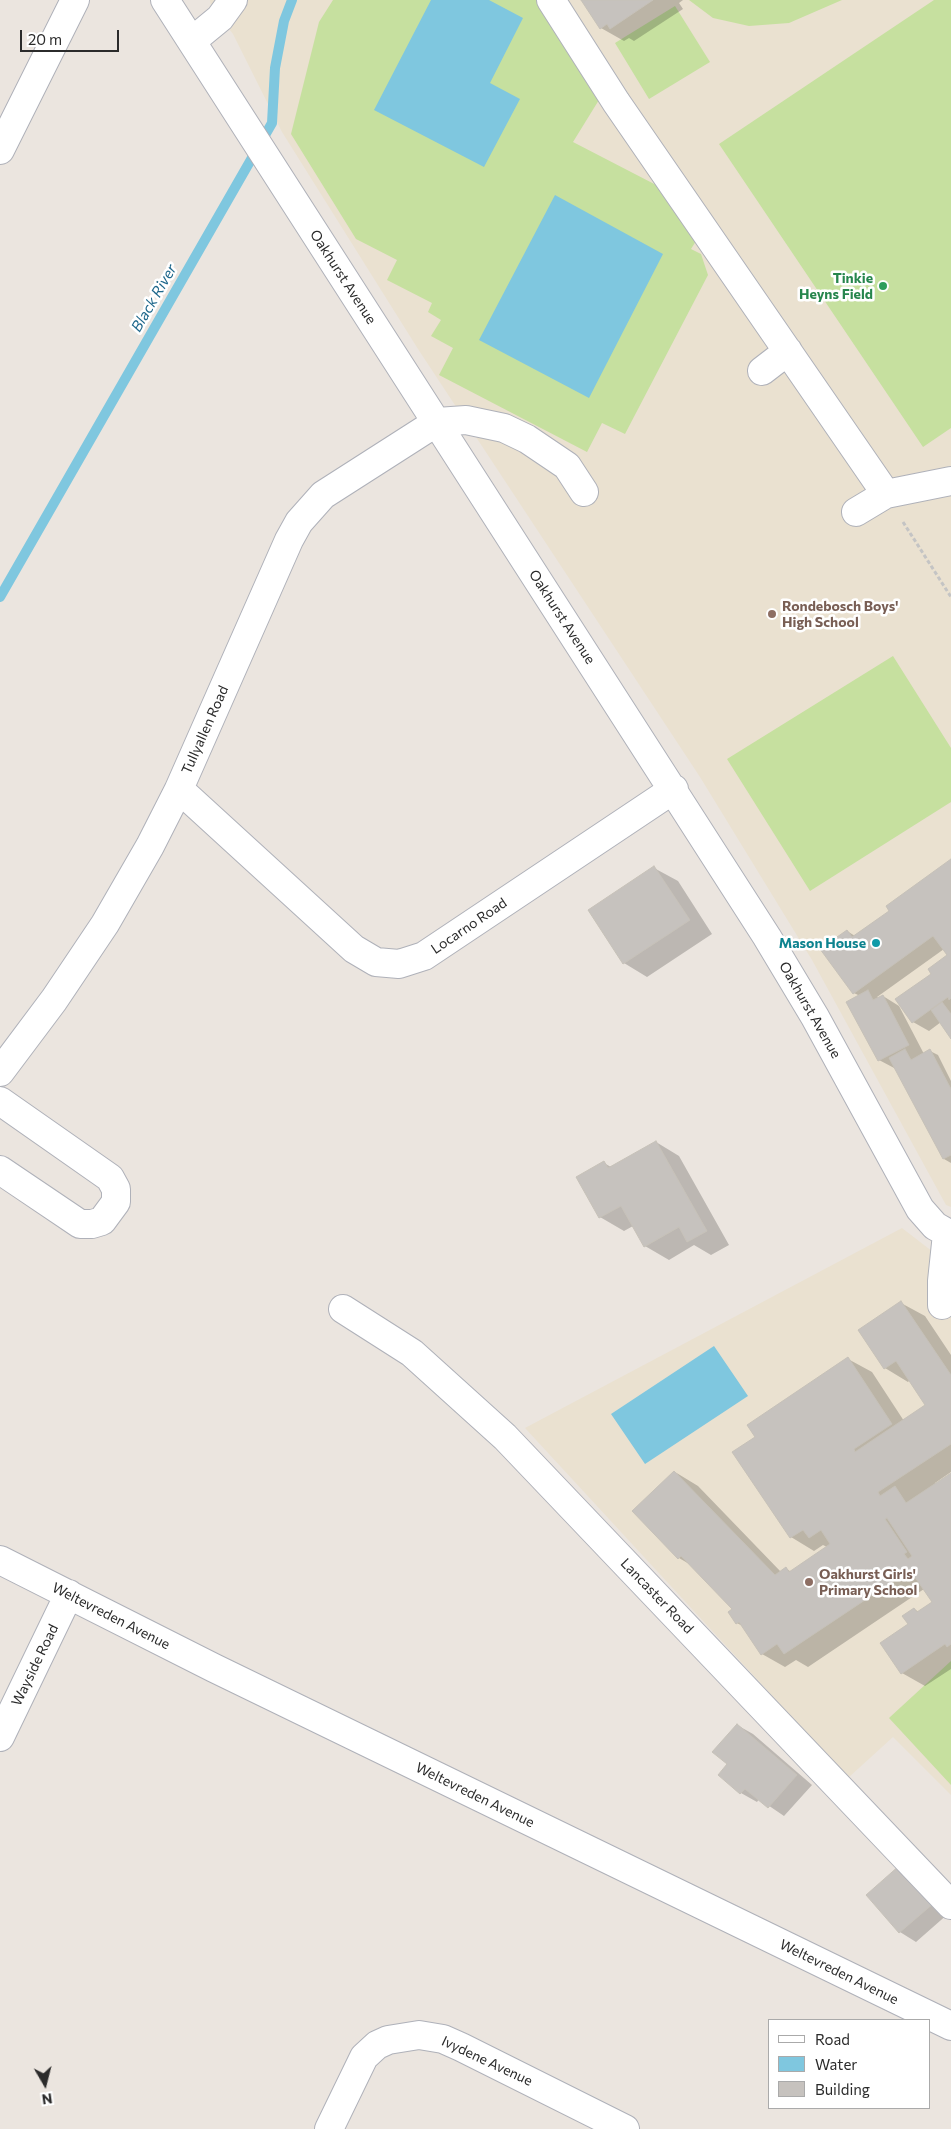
<!DOCTYPE html>
<style>
body{margin:0}
#map{position:relative;width:951px;height:2129px;overflow:hidden;background:#ebe5df;font-family:Commissioner,sans-serif}
canvas{display:block}
.legend{position:absolute;left:768px;top:2019px;width:162px;height:90px;box-sizing:border-box;background:#fff;border:1px solid #aaa;margin:0;padding:6px 9px;list-style:none;font-size:15px;color:#2b2b2b}
.legend li{display:flex;align-items:center;gap:10px;height:25px}
.legend b{width:25px;border:1px solid #aaa}
.north{position:absolute;left:20px;top:2059px;width:50px;height:50px;-webkit-text-stroke:4px #fff;paint-order:stroke;rotate:172deg;font-size:14px;font-weight:700;line-height:20px;text-align:center;color:#2b2b2b}
.north::after{content:'';display:block;margin:auto;width:18px;height:22px;background:#2b2b2b;clip-path:polygon(50% 0,100% 100%,50% 72%,0 100%)}
.scale{position:absolute;left:20px;top:30px;width:99px;height:22px;box-sizing:border-box;border:2px solid #2b2b2b;border-top:0;padding-left:6px;font-size:15px;line-height:18px;white-space:nowrap;color:#2b2b2b;-webkit-text-stroke:4px #fff;paint-order:stroke}
</style>
<div id="map">
<canvas width="951" height="2129"></canvas>
<ul class="legend">
<li><b style="height:6px;background:#fff"></b>Road</li>
<li><b style="height:14px;background:#7fc7df"></b>Water</li>
<li><b style="height:14px;background:#c6c2be"></b>Building</li>
</ul>
<div class="north">N</div>
<div class="scale">20 m</div>
</div>
<script>
const ctx = document.querySelector('canvas').getContext('2d');
ctx.lineJoin = 'round';
function fillPath(path, color) {
  ctx.fillStyle = color;
  ctx.fill(path, 'evenodd');
}
function shape(rows) {
  const path = new Path2D();
  for (const r of rows) {
    path.moveTo(r[0], r[1]);
    for (let i = 2; i < r.length; i += 2) path.lineTo(r[i], r[i + 1]);
  }
  return path;
}
function strokePath(path, color, width, dash) {
  ctx.strokeStyle = color;
  ctx.lineWidth = width;
  ctx.lineCap = dash ? 'butt' : 'round';
  ctx.setLineDash(dash || []);
  ctx.stroke(path);
}
function write(font, color, halo, rows, align = 'center') {
  ctx.font = font + ' Commissioner,sans-serif';
  ctx.lineWidth = 5;
  ctx.setLineDash([]);
  ctx.textBaseline = 'middle';
  ctx.strokeStyle = halo;
  ctx.fillStyle = color;
  for (const [text, x, y, turn = 0] of rows) {
    ctx.save();
    ctx.translate(x, y);
    ctx.rotate((+turn || 0) * Math.PI / 180);
    ctx.textAlign = isNaN(turn) ? turn : align;
    if (halo) ctx.strokeText(text, 0, 0);
    ctx.fillText(text, 0, 0);
    ctx.restore();
  }
}
const education = shape([
 [210,0,951,0,951,1207,946,1205,812,960,700,777,418,349,282,132,233,34,211,6],
 [902,1228,937,1255,951,1260,951,1795,893,1737,848,1778,525,1428]
]);
const pitch = shape([
 [333,0,542,0,602,95,573,142,660,187,696,241,691,249,701,254,708,275,625,434,602,423,587,452,439,375,453,348,431,336,441,320,428,312,432,303,387,280,397,260,356,239,291,134,319,22],
 [689,0,842,0,789,23,749,26,713,18],
 [934,0,951,0,951,428,923,447,719,144],
 [675,6,710,62,649,99,615,43],
 [893,656,951,748,951,802,810,891,727,759],
 [951,1661,951,1785,889,1718]
]);
const water = shape([
 [431,0,489,0,523,18,490,83,520,99,484,167,374,110],
 [555,195,663,254,589,398,479,340],
 [714,1346,748,1396,645,1464,611,1414]
]);
const shadow = shape([
 [582,0,683,0,679,3,683,9,634,41,629,38,624,41,601,28],
 [951,861,951,1037,941,1022,929,1031,913,1022,933,974,948,956,944,949,877,997,879,998,883,996,899,1006,924,1054,930,1051,938,1055,951,1081,951,1163,944,1159,896,1069,879,1060,860,996,854,993,847,931,855,936,891,911],
 [654,868,678,881,712,934,647,977,624,963],
 [656,1142,679,1156,729,1245,711,1255,694,1245,669,1260,645,1246,633,1226,624,1231,600,1217,578,1178,604,1163,611,1167],
 [901,1303,925,1316,951,1355,951,1472,935,1483,936,1485,951,1476,951,1669,925,1686,902,1673,910,1625,914,1609,919,1612,933,1603,924,1589,808,1667,796,1660,785,1667,762,1654,744,1627,737,1623,734,1609,691,1565,679,1558,675,1472,698,1486,781,1572,786,1568,791,1572,827,1547,823,1545,814,1551,791,1537,757,1438,848,1359,872,1372,904,1421,927,1405,910,1380,908,1382,885,1368],
 [737,1725,753,1734,812,1785,784,1816,759,1799,757,1802,741,1793,720,1774,728,1764],
 [900,1867,949,1913,916,1942,900,1932]
]);
const stream = shape([
 [0,597,272,123,275,68,284,21,292,0]
]);
const building = shape([
 [581,0,653,0,610,29,607,24,600,29,581,0],
 [951,859,951,998,949,1000,948,997,912,1023,895,999,931,974,928,969,947,955,933,936,853,994,820,949,847,930,852,937,889,911,886,906,951,859],
 [654,866,690,920,623,964,588,910,654,866],
 [868,990,873,1000,883,995,909,1045,878,1061,846,1002,868,990],
 [942,1002,951,1014,951,1039,931,1010,942,1002],
 [905,1049,911,1060,930,1049,951,1089,951,1155,943,1159,889,1058,905,1049],
 [656,1141,707,1231,687,1242,679,1227,644,1247,621,1206,599,1218,576,1177,604,1161,608,1168,656,1141],
 [901,1301,951,1375,951,1444,878,1492,880,1496,895,1486,906,1503,951,1473,951,1644,947,1647,945,1644,901,1674,880,1643,908,1624,902,1616,914,1608,917,1612,932,1602,910,1570,784,1654,777,1644,761,1655,739,1622,736,1624,728,1612,732,1609,681,1556,678,1559,632,1511,674,1471,775,1575,786,1567,789,1572,830,1544,821,1530,809,1538,803,1530,790,1538,732,1452,755,1437,747,1425,848,1357,892,1424,854,1449,855,1452,925,1405,896,1361,884,1369,858,1330,901,1301],
 [887,1518,912,1556,908,1559,904,1554,907,1552,885,1519,887,1518],
 [737,1724,797,1775,768,1808,745,1789,740,1794,718,1775,727,1764,712,1752,737,1724],
 [900,1865,934,1903,899,1933,866,1895,900,1865]
]);
const path = shape([
 [903,522,951,597]
]);
const minor = shape([
 [165,0,767,937,815,1017,920,1209,935,1226,951,1235],
 [551,0,616,102,886,494,951,481],
 [192,41,220,18,233,0],
 [0,150,75,0],
 [762,371,788,351],
 [856,512,886,494],
 [179,789,354,949,376,962,399,964,424,956,674,789],
 [0,1072,54,1000,105,924,150,846,179,789,289,540,299,522,323,495,437,422,466,420,504,428,527,439,567,466,584,492],
 [0,1101,110,1178,116,1189,116,1202,102,1221,92,1224,80,1224,0,1170],
 [942,1305,942,1281,947,1234],
 [343,1309,412,1353,505,1437,951,1905],
 [0,1560,214,1668,951,2026],
 [0,1737,69,1594],
 [329,2129,364,2057,377,2045,388,2040,419,2035,443,2039,461,2047,625,2129]
]);
const markers = [
 [883,286,5,"#2e9e5b"],
 [772,614,5,"#8d6e63"],
 [876,943,5,"#0f9aa8"],
 [809,1582,5,"#8d6e63"]
];
const streetNames = [
 ["Oakhurst Avenue",343,277,57],
 ["Oakhurst Avenue",562,617,57],
 ["Tullyallen Road",205,730,-66],
 ["Locarno Road",469,926,-34],
 ["Oakhurst Avenue",810,1010,60],
 ["Lancaster Road",657,1596,46],
 ["Weltevreden Avenue",111,1616,27],
 ["Wayside Road",35,1665,-64],
 ["Weltevreden Avenue",475,1795,26],
 ["Weltevreden Avenue",839,1972,26],
 ["Ivydene Avenue",487,2061,25]
];
const leisureNames = [
 ["Tinkie",873,278],
 ["Heyns Field",873,294]
];
const educationNames = [
 ["Rondebosch Boys'",782,606],
 ["High School",782,622],
 ["Oakhurst Girls'",819,1574],
 ["Primary School",819,1590]
];
const cultureNames = [
 ["Mason House",866,943]
];
const waterNames = [
 ["Black River",154,298,-60]
];
fillPath(education, '#eae1d0');
fillPath(pitch, '#c6e09f');
fillPath(water, '#7fc7df');
fillPath(shadow, '#0003');
strokePath(stream, '#7fc7df', 10);
fillPath(building, '#c6c2be');
strokePath(building, '#c6c1b8', 1);
strokePath(minor, '#afb1b9', 30);
strokePath(path, '#c4c4c4', 3, [4, 2.5]);
strokePath(minor, '#fff', 28);
for (const [x, y, r, color] of markers) {
  const dot = new Path2D();
  dot.arc(x, y, r, 0, 2 * Math.PI);
  ctx.fillStyle = color;
  ctx.fill(dot);
  strokePath(dot, '#fff', 2);
}
write('14px', '#2b2b2b', '#fff', streetNames);
write('bold 14px', '#27864d', '#fff', leisureNames, 'right');
write('bold 14px', '#785e54', '#fff', educationNames, 'left');
write('bold 14px', '#0d838f', '#fff', cultureNames, 'right');
write('italic 15px', '#1e678b', '#fff', waterNames);
</script>
